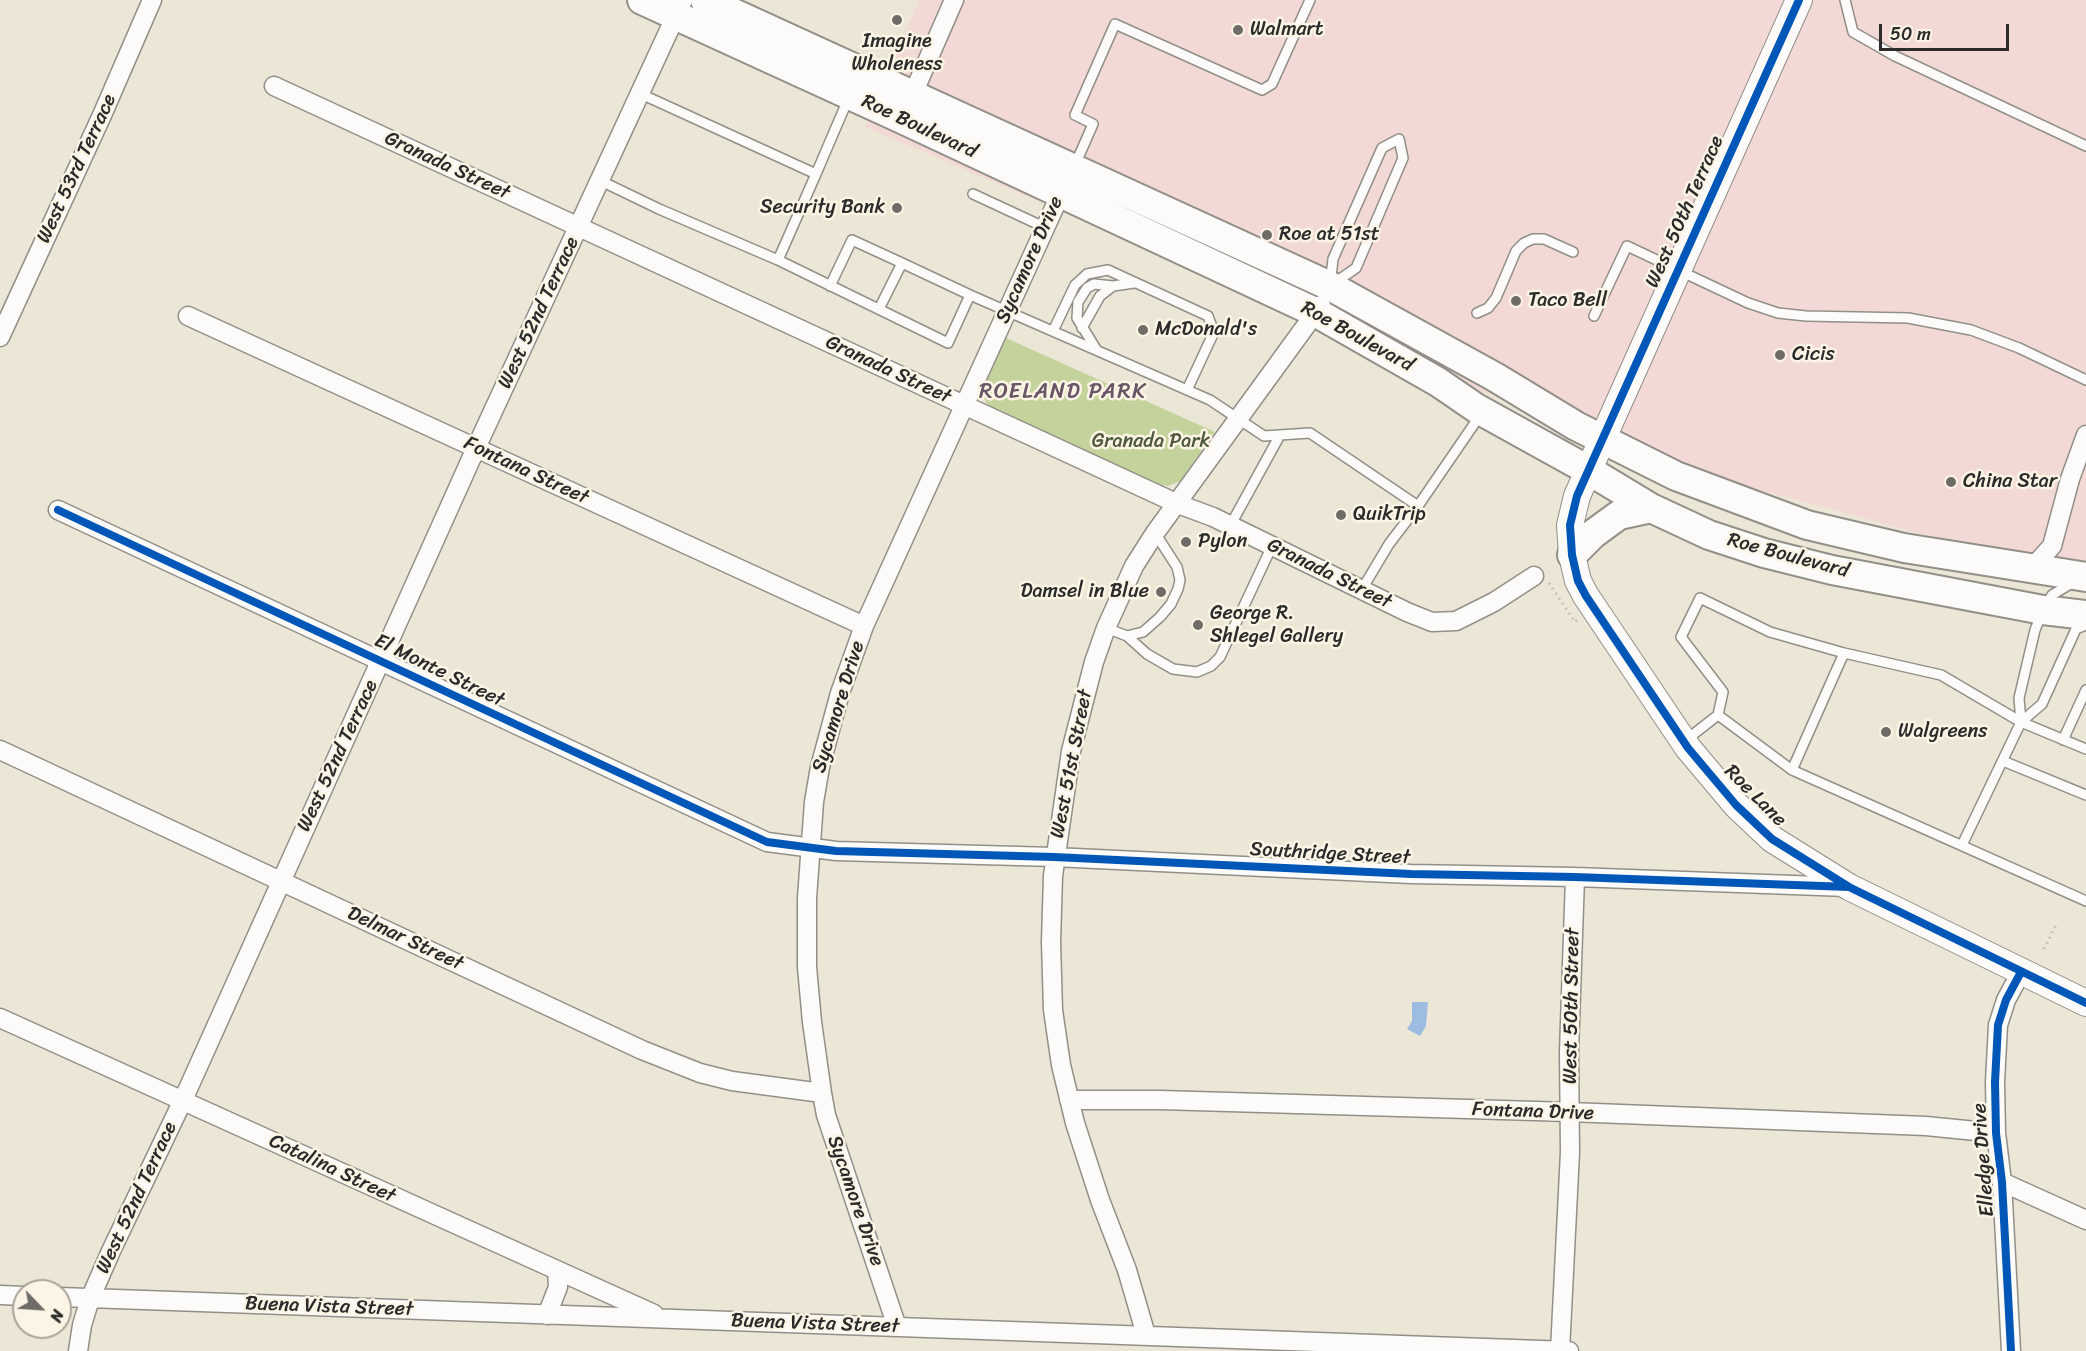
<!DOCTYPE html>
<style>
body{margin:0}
#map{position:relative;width:2086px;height:1351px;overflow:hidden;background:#ece6d7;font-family:Sriracha,sans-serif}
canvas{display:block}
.north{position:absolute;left:12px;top:1279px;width:60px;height:60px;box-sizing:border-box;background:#fcf5e5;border:2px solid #a8a49b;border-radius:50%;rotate:115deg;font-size:16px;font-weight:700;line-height:24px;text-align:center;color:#2b2b2b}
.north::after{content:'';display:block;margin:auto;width:21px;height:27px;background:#6f6c67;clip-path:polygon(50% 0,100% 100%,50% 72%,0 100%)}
.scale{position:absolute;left:1879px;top:24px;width:130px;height:27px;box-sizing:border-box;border:3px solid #2b2b2b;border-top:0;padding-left:8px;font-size:18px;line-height:21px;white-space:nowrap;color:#2b2b2b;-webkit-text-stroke:4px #fcf5e5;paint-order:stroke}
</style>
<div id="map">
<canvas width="2086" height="1351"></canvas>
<div class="north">N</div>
<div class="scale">50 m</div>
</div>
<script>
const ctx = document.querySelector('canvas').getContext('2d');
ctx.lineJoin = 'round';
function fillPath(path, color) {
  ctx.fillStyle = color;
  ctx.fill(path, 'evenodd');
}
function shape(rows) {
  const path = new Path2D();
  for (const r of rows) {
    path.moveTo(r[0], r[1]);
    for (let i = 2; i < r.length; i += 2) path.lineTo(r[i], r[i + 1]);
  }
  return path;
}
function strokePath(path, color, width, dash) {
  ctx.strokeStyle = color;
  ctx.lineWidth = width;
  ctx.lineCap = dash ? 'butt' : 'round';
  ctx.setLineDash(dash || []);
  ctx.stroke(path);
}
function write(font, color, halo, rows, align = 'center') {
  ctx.font = font + ' Sriracha,sans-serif';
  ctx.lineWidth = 5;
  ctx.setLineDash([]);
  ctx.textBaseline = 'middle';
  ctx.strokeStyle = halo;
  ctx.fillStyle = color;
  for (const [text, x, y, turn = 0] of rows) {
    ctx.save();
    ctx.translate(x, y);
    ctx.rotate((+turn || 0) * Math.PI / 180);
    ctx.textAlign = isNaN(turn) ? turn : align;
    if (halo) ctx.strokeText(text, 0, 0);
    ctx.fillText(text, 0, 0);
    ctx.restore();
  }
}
const built = shape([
 [919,0,2086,0,2086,578,1634,456,865,127]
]);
const green = shape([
 [1006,338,1215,432,1180,481,1168,486,1156,484,991,407,987,404,983,396,984,383]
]);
const water = shape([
 [1412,1002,1428,1002,1426,1026,1420,1036,1407,1029,1412,1021]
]);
const path = shape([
 [1549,583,1575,622,1578,619],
 [2044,949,2057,923]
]);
const lane = shape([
 [1845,0,1853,32,1895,56,2086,146],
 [641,94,816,174,778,260],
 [1399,139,1403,158,1356,268,1330,286,1333,259,1382,148,1399,139],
 [1075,165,1093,124,1075,115,1115,24,1262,90,1272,84,1310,0],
 [816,174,849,97],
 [601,181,659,209,778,260,948,343,970,295,1210,400,1264,436,1310,433,1418,506,1481,414],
 [973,194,1044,227],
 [830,286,852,240,902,263],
 [879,309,902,263,970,295],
 [1477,313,1488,308,1496,298,1516,251,1524,243,1533,239,1544,239,1573,252],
 [1594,316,1627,246,1748,303,1778,313,1806,316,1908,318,1971,330,2019,348,2086,380],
 [1082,328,1100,296,1113,286],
 [1053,331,1075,285,1087,274,1108,270,1208,316,1214,332,1187,390],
 [1096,349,1077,318,1078,302,1087,288,1094,284,1113,286,1134,283],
 [1230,526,1280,435],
 [1361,591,1389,544,1418,506],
 [1106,628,1127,636,1147,654,1173,669,1197,672,1211,666,1220,657,1272,546],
 [1127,636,1143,632,1160,617,1171,604,1178,589,1180,580,1177,567,1155,533],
 [1844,653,1941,675,2021,722,2086,749],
 [2021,722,2019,698,2035,630,2043,610,2052,595,2072,583],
 [1686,740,1718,715,1792,770,1844,653,1770,632,1700,598,1681,637,1723,692,1718,715],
 [2063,740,2086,690],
 [2003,761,2086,795],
 [1792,770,2086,901],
 [1962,845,2021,722,2042,704,2076,629,2086,625]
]);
const street = shape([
 [274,86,1178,504,1213,517,1407,612,1432,622,1456,621,1494,602,1534,576],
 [909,103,954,0],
 [188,316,864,626],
 [0,337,103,113,152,0],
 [58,510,767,842,836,851,1054,857,1411,874,1575,877,1847,887],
 [2032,568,2052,546,2070,479,2086,435],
 [0,750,642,1050,700,1073,732,1081,822,1093],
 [0,1018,654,1314],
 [1069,1100,1160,1100,1570,1112,1926,1126,1996,1133],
 [2002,1182,2086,1220],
 [0,1295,24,1296],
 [60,1297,1569,1351],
 [547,1315,558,1287,557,1270],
 [897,1327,826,1115,822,1093,812,1022,807,967,807,898,814,802,820,767,840,693,864,626,1065,184],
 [1146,1335,1127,1270,1100,1200,1075,1123,1061,1065,1053,1010,1051,942,1053,876,1071,751,1094,662,1106,628,1134,566,1155,533,1321,305],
 [78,1351,82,1325,90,1299,111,1251,183,1100,476,448,683,0],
 [1560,1351,1570,1152,1569,1052,1575,877],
 [2011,1351,2002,1182,1996,1133,1995,1082,1998,1025,2006,1000,2021,972]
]);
const secondary = shape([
 [1799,0,1577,496,1570,525,1572,555,1578,581,1586,596,1688,748,1736,805,1772,839,1849,887,2086,1003]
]);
const primary = shape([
 [642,0,902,119,1317,313,1438,382,1476,408,1588,470,1651,508,1709,535,1764,553,1832,570,2043,610,2086,615],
 [705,0,1330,286,1495,377,1576,426,1676,476,1807,525,1904,548,2086,577],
 [1572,555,1593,534,1619,515,1651,508]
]);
const cycleway = shape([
 [1799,0,1577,496,1570,525,1572,555,1578,581,1586,596,1688,748,1736,805,1772,839,1849,887,2086,1003],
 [58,510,767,842,836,851,1054,857,1411,874,1575,877,1849,887],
 [2011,1351,2002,1182,1996,1133,1995,1082,1998,1025,2006,1000,2021,972]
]);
const markers = [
 [897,20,6,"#6f6c67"],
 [1238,30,6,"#6f6c67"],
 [897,208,6,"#6f6c67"],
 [1267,235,6,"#6f6c67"],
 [1516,301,6,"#6f6c67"],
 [1143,330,6,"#6f6c67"],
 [1780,355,6,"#6f6c67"],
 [1951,482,6,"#6f6c67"],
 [1341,515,6,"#6f6c67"],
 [1186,542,6,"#6f6c67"],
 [1161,592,6,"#6f6c67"],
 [1198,625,6,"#6f6c67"],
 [1886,732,6,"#6f6c67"]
];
const poiNames = [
 ["Walmart",1250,30],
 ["Imagine",897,42,"center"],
 ["Wholeness",897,65,"center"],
 ["Security Bank",885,208,"right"],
 ["Roe at 51st",1279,235],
 ["Taco Bell",1528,301],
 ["McDonald's",1155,330],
 ["Cicis",1792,355],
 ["China Star",1963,482],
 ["QuikTrip",1353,515],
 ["Pylon",1198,542],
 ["Damsel in Blue",1149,592,"right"],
 ["George R.",1210,614],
 ["Shlegel Gallery",1210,637],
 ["Walgreens",1898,732]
];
const streetNames = [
 ["Roe Boulevard",919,127,25],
 ["Granada Street",447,166,25],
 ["West 53rd Terrace",77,169,-65],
 ["West 50th Terrace",1685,212,-66],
 ["Sycamore Drive",1030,260,-66],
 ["West 52nd Terrace",539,313,-65],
 ["Roe Boulevard",1357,337,29],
 ["Granada Street",888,370,25],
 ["Fontana Street",526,471,25],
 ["Roe Boulevard",1788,556,15],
 ["Granada Street",1329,574,26],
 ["El Monte Street",439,671,26],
 ["Sycamore Drive",839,707,-73],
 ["West 52nd Terrace",338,756,-65],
 ["West 51st Street",1072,764,-79],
 ["Roe Lane",1755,796,45],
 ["Southridge Street",1330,854,3],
 ["Delmar Street",405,939,25],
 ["West 50th Street",1572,1006,-89],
 ["Fontana Drive",1533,1112,2],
 ["Elledge Drive",1984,1160,-94],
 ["Catalina Street",332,1169,25],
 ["West 52nd Terrace",137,1198,-65],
 ["Sycamore Drive",855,1201,71],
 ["Buena Vista Street",329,1307,2],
 ["Buena Vista Street",815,1324,2]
];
const parkNames = [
 ["Granada Park",1151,442]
];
const quarterNames = [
 ["ROELAND PARK",1063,392]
];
fillPath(built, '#f2d9d5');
fillPath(green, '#c4d39b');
fillPath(water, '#9dbce1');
strokePath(lane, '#918f87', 12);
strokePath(street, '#918f87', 21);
strokePath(secondary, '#918f87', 28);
strokePath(primary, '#918f87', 32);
strokePath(path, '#bdbcba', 3, [1.5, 4.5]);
strokePath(lane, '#fcfbf9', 9);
strokePath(street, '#fcfbf9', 18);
strokePath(secondary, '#fcfbf9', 26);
strokePath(primary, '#fcfbf9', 28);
strokePath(cycleway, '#0057b8', 8);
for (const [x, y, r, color] of markers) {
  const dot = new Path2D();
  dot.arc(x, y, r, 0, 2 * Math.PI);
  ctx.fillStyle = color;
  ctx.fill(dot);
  strokePath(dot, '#fcf5e5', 2);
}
write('20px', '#2b2b2b', '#fcf5e5', poiNames, 'left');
write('20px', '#2b2b2b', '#fcf5e5', streetNames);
write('20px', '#4f593e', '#fcf5e5', parkNames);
ctx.letterSpacing = '1.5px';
write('22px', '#6a5666', '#fcf5e5', quarterNames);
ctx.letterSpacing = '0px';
</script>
